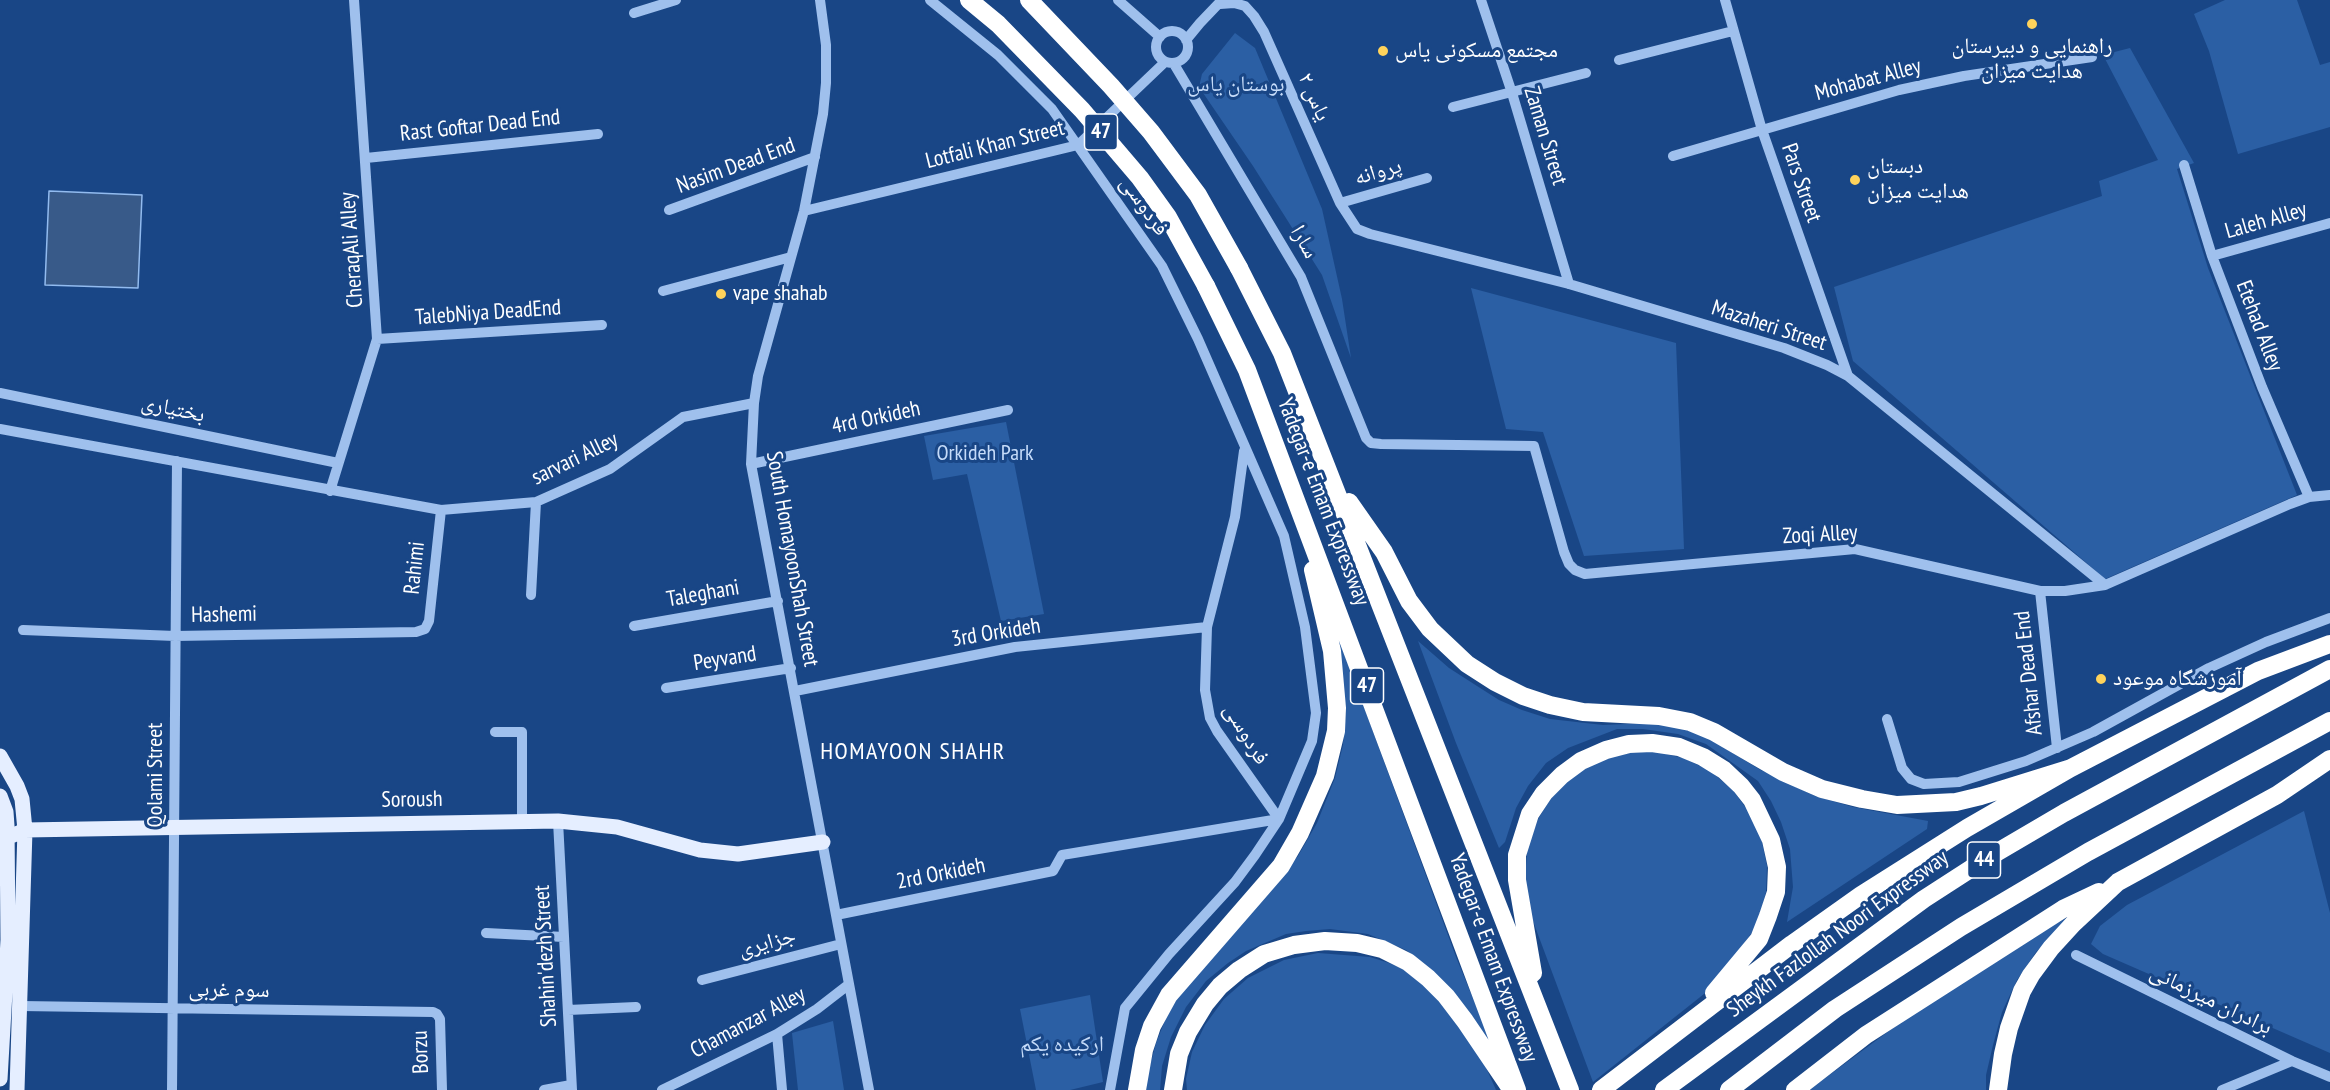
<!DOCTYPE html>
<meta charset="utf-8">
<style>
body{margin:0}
canvas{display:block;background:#194686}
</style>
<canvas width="2330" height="1090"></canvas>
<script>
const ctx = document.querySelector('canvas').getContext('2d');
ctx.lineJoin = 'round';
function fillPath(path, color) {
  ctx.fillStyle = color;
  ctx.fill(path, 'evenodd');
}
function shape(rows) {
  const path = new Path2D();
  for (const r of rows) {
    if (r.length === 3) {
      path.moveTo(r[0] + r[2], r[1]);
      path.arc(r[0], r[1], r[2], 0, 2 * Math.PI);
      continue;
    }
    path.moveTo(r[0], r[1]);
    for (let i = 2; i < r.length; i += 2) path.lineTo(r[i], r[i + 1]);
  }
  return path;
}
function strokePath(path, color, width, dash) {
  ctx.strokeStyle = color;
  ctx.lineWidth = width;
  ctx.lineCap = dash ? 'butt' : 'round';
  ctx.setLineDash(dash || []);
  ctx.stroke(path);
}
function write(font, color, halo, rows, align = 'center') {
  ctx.font = font + ' "PT Sans Narrow","Noto Naskh Arabic",sans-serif';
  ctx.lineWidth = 6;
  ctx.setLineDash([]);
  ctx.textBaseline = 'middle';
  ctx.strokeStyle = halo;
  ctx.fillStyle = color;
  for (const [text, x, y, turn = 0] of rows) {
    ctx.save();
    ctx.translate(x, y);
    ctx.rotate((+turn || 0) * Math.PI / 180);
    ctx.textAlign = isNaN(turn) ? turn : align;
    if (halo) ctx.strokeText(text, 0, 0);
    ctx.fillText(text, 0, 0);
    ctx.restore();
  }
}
const green = shape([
 [2225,0,2297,0,2320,65,2330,62,2330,127,2238,154,2209,51,2194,14],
 [1235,33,1255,48,1322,209,1342,299,1351,358,1322,275,1253,166,1199,87,1202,74],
 [2130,48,2194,163,2177,169,2208,268,2297,495,2105,579,1853,361,1834,287,2102,196,2099,181,2158,160,2103,55],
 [1471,288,1676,343,1684,549,1584,556,1543,432,1506,429],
 [1006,422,1044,614,1001,621,967,474,933,480,924,436],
 [1337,634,1456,957,1495,1052,1427,966,1406,950,1368,934,1330,929,1306,931,1286,934,1246,951,1228,963,1206,981,1186,1007,1171,1037,1162,1066,1160,1090,1146,1090,1148,1073,1156,1043,1168,1013,1185,985,1271,890,1298,856,1317,823,1335,778,1343,745,1346,710],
 [1418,641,1449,668,1477,686,1499,700,1522,710,1550,719,1603,725,1650,723,1675,726,1703,735,1759,769,1815,796,1853,807,1928,821,1927,829,1787,922,1793,887,1790,849,1781,822,1771,801,1758,781,1706,744,1678,734,1643,729,1617,729,1568,748,1546,763,1528,786,1516,808,1505,842,1499,848,1456,743],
 [1653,751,1683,758,1709,770,1733,790,1748,811,1761,837,1767,866,1766,892,1757,926,1709,990,1593,1082,1530,913,1525,881,1527,850,1538,819,1551,798,1570,778,1586,768,1608,758,1630,753],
 [2304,811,2330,913,2330,1053,2103,954,2091,944,2100,926,2127,905],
 [2073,915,2036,952,2017,980,2002,1012,1993,1045,1986,1075,1986,1090,1809,1090,1889,1031,2016,944],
 [1318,953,1370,957,1389,963,1403,969,1431,991,1480,1054,1496,1090,1187,1090,1186,1079,1192,1052,1205,1025,1224,999,1248,978,1284,960],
 [1090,995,1103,1082,1070,1090,1036,1090,1020,1009],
 [833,1021,844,1090,798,1090,792,1033]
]);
const water = shape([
 [49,191,142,195,138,288,45,285,49,191]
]);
const minor = shape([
 [820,0,826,45,826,83,823,114,804,211,758,376,754,403,751,464,869,1090],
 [930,0,998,55,1052,109,1162,266,1198,339,1284,536,1305,627,1316,713,1312,741,1279,819,1255,855,1235,882,1169,954,1125,1008,1110,1090],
 [1118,0,1160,37],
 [1481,0,1512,93,1569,284],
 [1725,0,1762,130,1848,376],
 [1220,4,1234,3,1245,6,1254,16,1264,32,1340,203,1357,229,1370,234,1569,284,1784,348,1827,365,1848,376,2105,585],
 [634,13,676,0],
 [1172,47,16],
 [1186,40,1200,23,1222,0],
 [1619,60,1733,31],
 [1174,64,1301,277,1366,438,1371,443,1381,444,1534,446,1564,552,1569,564,1575,570,1585,574,1855,549,2040,591,2065,591,2105,585,2290,504,2309,497,2330,495],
 [1453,107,1586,73],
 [1673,156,1899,90,1964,76,2092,57],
 [366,158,598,134],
 [2184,165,2212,256,2262,387,2309,497],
 [1340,203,1427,178],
 [669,210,815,157],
 [804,211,1078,145,1165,62],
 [2212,256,2330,223],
 [663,291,791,257],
 [377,339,602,325],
 [0,393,338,463],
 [0,429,441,510,536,502,610,469,683,417,754,403],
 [751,464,1008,410],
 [330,491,377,339,354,0],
 [2040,591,2057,748],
 [531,595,536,502],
 [634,626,778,601],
 [23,630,175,636,416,632,425,629,429,621,441,510],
 [666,688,791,668],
 [795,691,1015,647,1207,627],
 [1887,719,1902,768,1911,779,1924,784,1959,782,2026,761,2093,732,2209,668,2266,642,2330,618],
 [495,732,522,732,522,821],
 [558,821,572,1090],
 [836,915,1053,871,1062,855,1279,819,1217,731,1210,718,1205,690,1207,627,1235,517,1244,451],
 [486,933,564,937],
 [2076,955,2292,1061,2330,1077],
 [702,980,841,944],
 [21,1006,433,1012,437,1014,440,1019,442,1090],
 [568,1010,636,1007],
 [777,1034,782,1090],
 [172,1090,177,461],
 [544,1090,571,1085],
 [662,1090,777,1034,817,1009,848,985],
 [2222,1090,2292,1061]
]);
const major = shape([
 [0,756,17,786,22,799,25,830,17,1090],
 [0,796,6,812,7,826,8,940,0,1079],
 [0,841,25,830,558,821,617,827,700,850,738,854,823,842]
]);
const highway = shape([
 [1239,268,1282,353,1570,1090],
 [1206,286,1247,370,1517,1090],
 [1349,502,1384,552,1409,601,1430,629,1467,664,1495,682,1523,696,1550,705,1583,712,1659,716,1690,722,1714,732,1783,772,1822,789,1862,799,1897,805,1956,802,1981,796,2071,768],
 [1533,973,1517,880,1517,855,1530,814,1544,793,1562,775,1581,761,1606,750,1629,744,1652,743,1679,747,1703,757,1724,770,1741,786,1752,800,1771,840,1777,867,1776,892,1768,916,1759,939,1714,993],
 [1137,1090,1144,1050,1152,1026,1169,995,1281,866,1300,833,1325,776,1336,731,1337,708,1332,651,1313,570],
 [1173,1090,1179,1054,1188,1032,1205,1004,1220,986,1239,970,1264,954,1294,945,1325,941,1357,943,1382,949,1408,962,1428,978,1446,996,1465,1021,1509,1086],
 [1601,1090,1792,944,1861,895,1967,828,2071,768,2258,671,2330,644],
 [1664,1090,1924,899,1989,857,2064,813,2330,669],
 [1729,1090,1835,1009,1961,927,2088,852,2330,721],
 [1795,1090,1866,1035,2063,909,2099,892],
 [1998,1090,2003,1054,2009,1028,2022,991,2031,975,2051,948,2073,924,2118,882,2277,795,2330,759]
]);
const highwayBridge = shape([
 [969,0,998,24,1082,110,1140,178,1168,217,1206,286],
 [1029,0,1111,86,1151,132,1198,195,1239,268]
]);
const markers = [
 [2032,24,6,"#ffd35b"],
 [1383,51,6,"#ffd35b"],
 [1855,180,6,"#ffd35b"],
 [721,294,6,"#ffd35b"],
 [2101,679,6,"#ffd35b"]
];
const shields = [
 [1101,132,33],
 [1367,686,33],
 [1984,860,33]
];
const shieldNames = [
 ["47",1101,132],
 ["47",1367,686],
 ["44",1984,860]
];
const poiNames = [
 ["راهنمایی و دبیرستان",2032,47,"center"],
 ["هدایت میزان",2032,72,"center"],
 ["مجتمع مسکونی یاس",1395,51],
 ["دبستان",1867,167],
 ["هدایت میزان",1867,192],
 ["vape shahab",733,294],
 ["آموزشگاه موعود",2113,679]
];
const streetNames = [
 ["Mohabat Alley",1868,80,-15],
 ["یاس ۲",1314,97,66],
 ["Rast Goftar Dead End",480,126,-6],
 ["Zaman Street",1545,136,73],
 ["Lotfali Khan Street",995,145,-14],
 ["Nasim Dead End",736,166,-20],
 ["پروانه",1378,172,-16],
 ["Pars Street",1801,183,71],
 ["فردوسی",1144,206,55],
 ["Laleh Alley",2266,221,-16],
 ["سارا",1304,242,61],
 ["CheraqAli Alley",352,250,-94],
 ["TalebNiya DeadEnd",488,313,-4],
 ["Mazaheri Street",1769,326,18],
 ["Etehad Alley",2259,326,69],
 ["بختیاری",173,409,12],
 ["4rd Orkideh",876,418,-12],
 ["sarvari Alley",575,459,-26],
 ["Yadegar-e Emam Expressway",1323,502,69],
 ["Zoqi Alley",1820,535,-3],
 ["South HomayoonShah Street",792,559,80],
 ["Rahimi",415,568,-84],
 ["Taleghani",703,594,-10],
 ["Hashemi",224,615,-1],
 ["3rd Orkideh",996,633,-9],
 ["Peyvand",725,659,-9],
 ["Afshar Dead End",2029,673,-96],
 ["فردوسی",1246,734,59],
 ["Qolami Street",156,775,-90],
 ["Soroush",412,800,-1],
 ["2rd Orkideh",941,874,-11],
 ["Sheykh Fazlollah Noori Expressway",1838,934,-36],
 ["جزایری",767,943,-15],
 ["Shahin'dezh Street",546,956,-93],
 ["Yadegar-e Emam Expressway",1493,958,70],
 ["سوم غربی",229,990,1],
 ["برادران میرزمانی",2211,1000,26],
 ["Chamanzar Alley",748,1023,-28],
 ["Borzu",421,1052,-92]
];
const parkNames = [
 ["بوستان یاس",1236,85],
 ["Orkideh Park",985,454],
 ["ارکیده یکم",1062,1045]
];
const neighbourhoodNames = [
 ["HOMAYOON SHAHR",913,752]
];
fillPath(green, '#2b5fa4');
fillPath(water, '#385a89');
strokePath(water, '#92bbef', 1.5);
strokePath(minor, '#9fc0ed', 10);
strokePath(major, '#e5eeff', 15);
strokePath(highway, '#fff', 18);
strokePath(highwayBridge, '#fff', 18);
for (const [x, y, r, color] of markers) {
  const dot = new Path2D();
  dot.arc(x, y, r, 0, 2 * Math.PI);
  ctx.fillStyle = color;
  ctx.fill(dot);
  strokePath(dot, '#194686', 2);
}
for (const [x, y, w] of shields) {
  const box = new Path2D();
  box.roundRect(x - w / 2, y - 18, w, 36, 4.5);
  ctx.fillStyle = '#194686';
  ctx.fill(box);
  strokePath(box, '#fff', 1.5);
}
write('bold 21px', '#fff', null, shieldNames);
write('22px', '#fff', '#194686', poiNames, 'left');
write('22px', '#fff', '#194686', streetNames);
write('22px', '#c5dbf9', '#194686', parkNames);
ctx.letterSpacing = '1.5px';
write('24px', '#fff', '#194686', neighbourhoodNames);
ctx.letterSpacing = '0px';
</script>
